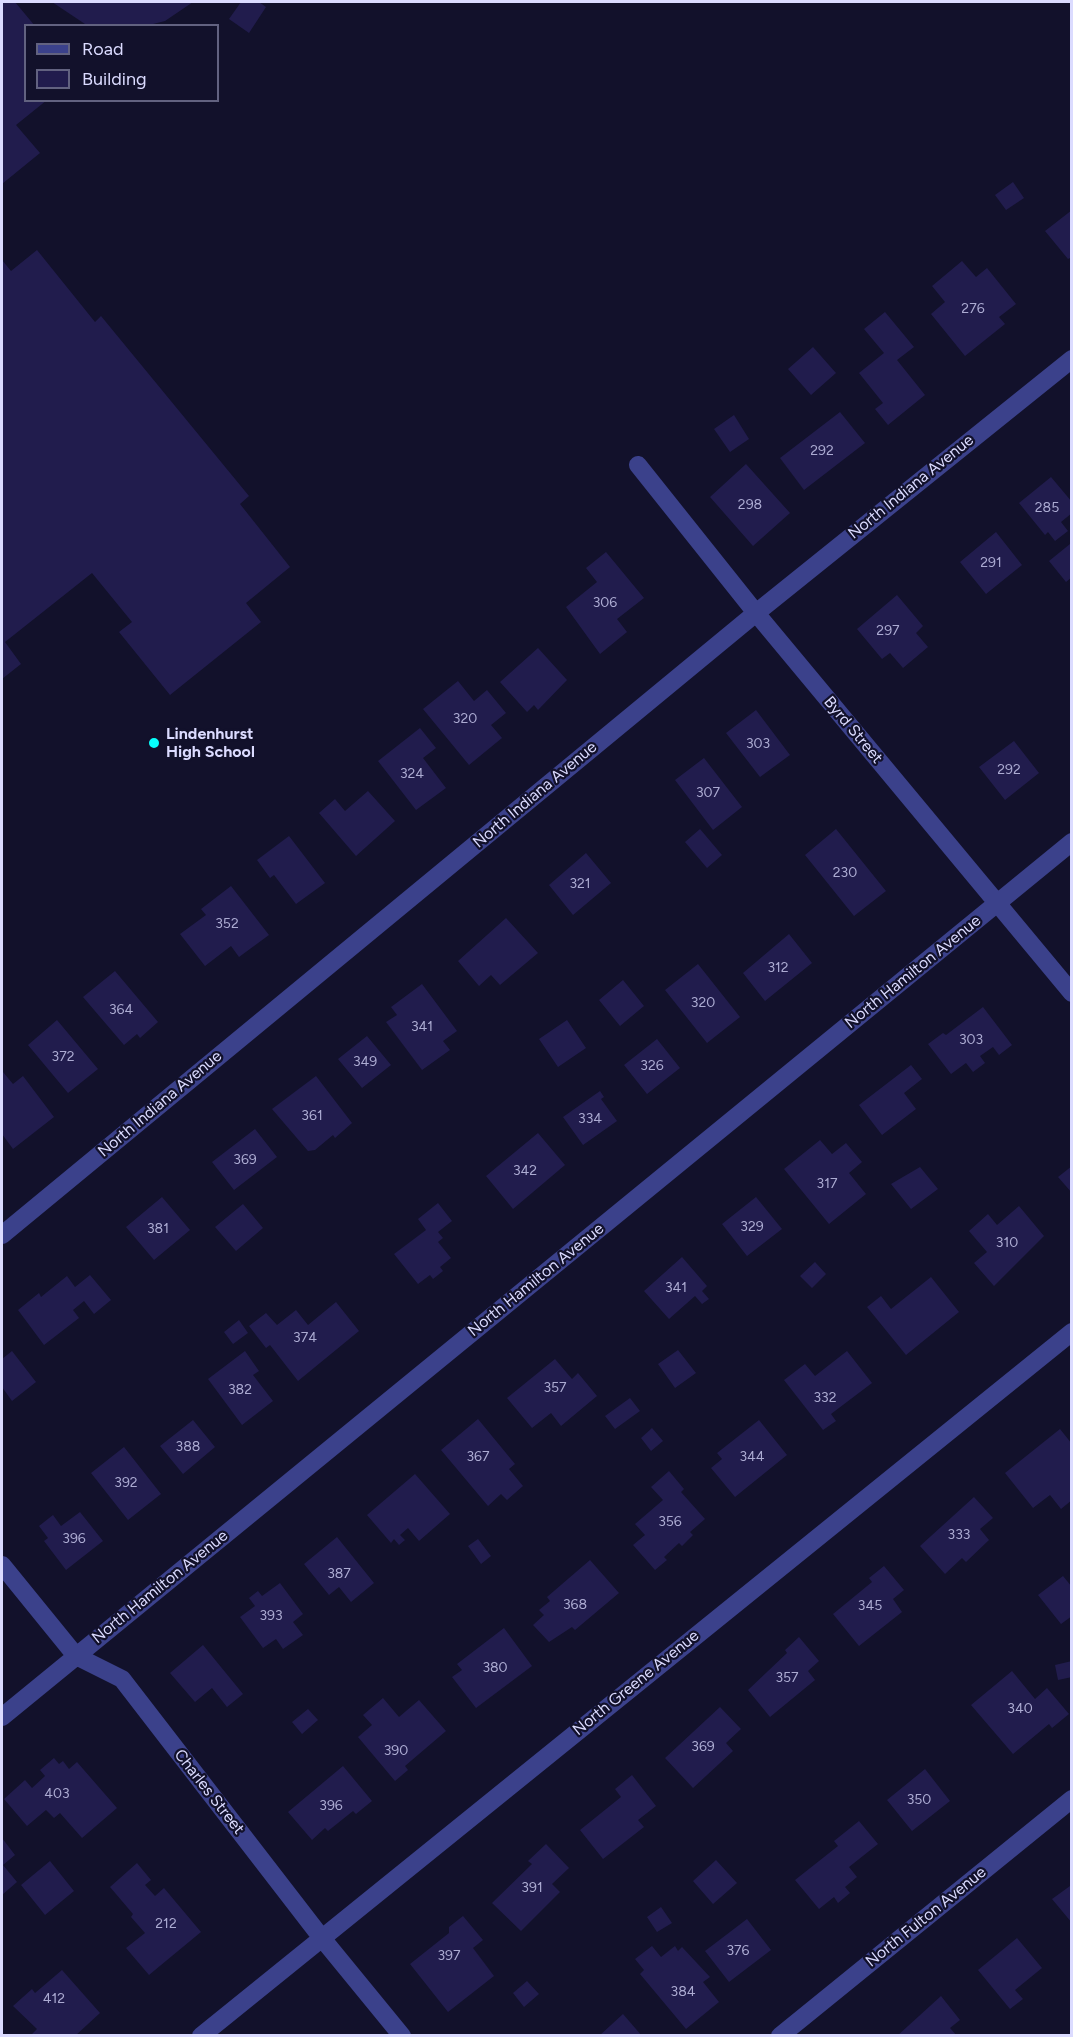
<!DOCTYPE html>
<style>
body{margin:0}
#map{position:relative;width:1073px;height:2037px;overflow:hidden;background:#12112b;font-family:Figtree,sans-serif}
canvas{display:block}
.frame{position:absolute;inset:0;border:3px solid #dbdbff;pointer-events:none}
.legend{position:absolute;left:24px;top:24px;width:195px;height:78px;box-sizing:border-box;background:#12112b;border:2px solid #626280;margin:0;padding:8px 10px;list-style:none;font-size:18px;color:#dbdbff}
.legend li{display:flex;align-items:center;gap:12px;height:30px}
.legend b{width:30px;border:2px solid #626280}
</style>
<div id="map">
<canvas width="1073" height="2037"></canvas>
<div class="frame"></div>
<ul class="legend">
<li><b style="height:8px;background:#3b418b"></b>Road</li>
<li><b style="height:16px;background:#211c4d"></b>Building</li>
</ul>
</div>
<script>
const ctx = document.querySelector('canvas').getContext('2d');
ctx.lineJoin = 'round';
function fillPath(path, color) {
  ctx.fillStyle = color;
  ctx.fill(path, 'evenodd');
}
function shape(rows) {
  const path = new Path2D();
  for (const r of rows) {
    path.moveTo(r[0], r[1]);
    for (let i = 2; i < r.length; i += 2) path.lineTo(r[i], r[i + 1]);
  }
  return path;
}
function strokePath(path, color, width, dash) {
  ctx.strokeStyle = color;
  ctx.lineWidth = width;
  ctx.lineCap = dash ? 'butt' : 'round';
  ctx.setLineDash(dash || []);
  ctx.stroke(path);
}
function write(font, color, halo, rows, align = 'center') {
  ctx.font = font + ' Figtree,sans-serif';
  ctx.lineWidth = 4.5;
  ctx.setLineDash([]);
  ctx.textBaseline = 'middle';
  ctx.strokeStyle = halo;
  ctx.fillStyle = color;
  for (const [text, x, y, turn = 0] of rows) {
    ctx.save();
    ctx.translate(x, y);
    ctx.rotate((+turn || 0) * Math.PI / 180);
    ctx.textAlign = isNaN(turn) ? turn : align;
    if (halo) ctx.strokeText(text, 0, 0);
    ctx.fillText(text, 0, 0);
    ctx.restore();
  }
}
const building = shape([
 [2,2,15,2,35,26,26,26,26,100,47,100,16,125,40,153,2,184],
 [52,2,193,2,165,21,145,26,85,24],
 [241,2,259,2,266,7,249,33,229,19],
 [1013,182,1024,198,1006,210,995,195],
 [1072,210,1072,257,1068,259,1045,231],
 [37,250,95,322,101,316,249,496,240,504,290,567,246,603,261,622,170,695,119,632,132,622,92,573,5,642,21,664,2,679,2,260,11,271],
 [962,261,976,277,987,268,1016,304,999,317,1005,324,965,356,931,314,945,302,932,286],
 [885,312,914,347,897,360,925,395,888,425,875,409,883,403,859,373,884,353,864,329],
 [813,347,836,373,811,395,788,369],
 [840,412,865,443,804,490,780,458],
 [734,415,749,439,730,452,714,429],
 [746,464,790,513,753,546,710,497],
 [1051,477,1072,502,1072,513,1061,522,1068,531,1055,541,1048,532,1045,535,1019,503],
 [996,532,1022,565,986,594,960,562],
 [1070,544,1072,577,1066,582,1049,561],
 [606,552,644,598,617,619,627,632,600,654,566,607,597,582,586,568],
 [897,595,923,626,916,633,928,647,903,668,890,653,882,659,857,629],
 [538,648,567,680,538,710,534,705,527,712,500,682],
 [458,681,474,701,487,690,506,713,491,725,502,738,469,765,423,709],
 [756,710,790,755,760,777,726,733],
 [420,728,436,748,423,758,446,788,416,810,378,761],
 [1014,741,1039,773,1005,800,979,767],
 [704,758,742,807,713,830,675,780],
 [368,791,395,821,356,856,319,813,335,799,345,811],
 [700,829,722,855,707,868,685,842],
 [836,829,886,891,854,916,805,855],
 [289,836,325,883,296,904,274,875,270,878,257,860],
 [586,853,611,883,573,915,549,885],
 [231,886,269,935,239,957,231,946,205,966,180,934,206,915,201,909],
 [506,918,538,953,500,985,491,975,479,986,458,961],
 [789,934,812,963,765,1001,743,973],
 [698,964,740,1017,707,1043,665,990],
 [115,971,158,1022,140,1038,137,1034,124,1045,83,997],
 [623,980,644,1006,620,1026,599,1000],
 [422,984,457,1031,443,1041,450,1050,422,1070,386,1022,397,1015,391,1007],
 [983,1007,1012,1045,999,1055,993,1047,980,1056,985,1063,973,1072,966,1063,951,1074,928,1044,943,1033,946,1035],
 [57,1020,98,1069,68,1093,28,1045],
 [567,1020,586,1048,558,1067,539,1039],
 [367,1036,391,1065,362,1088,338,1059],
 [657,1039,680,1068,647,1094,624,1065],
 [911,1065,922,1079,904,1093,916,1109,882,1135,859,1105],
 [3,1072,13,1084,23,1076,54,1117,13,1149,2,1134],
 [316,1076,352,1123,335,1138,333,1135,315,1150,308,1151,272,1109],
 [600,1091,604,1097,601,1099,617,1121,583,1145,563,1117],
 [255,1129,277,1157,234,1190,212,1162],
 [538,1133,565,1165,513,1209,486,1176],
 [820,1140,832,1154,846,1143,862,1162,849,1173,866,1194,829,1224,784,1169],
 [1072,1166,1072,1193,1058,1177],
 [920,1167,938,1189,911,1209,891,1184],
 [162,1197,190,1230,154,1260,126,1227],
 [756,1197,782,1229,747,1256,722,1224],
 [438,1203,452,1221,438,1232,443,1238,438,1242,451,1258,440,1267,443,1271,433,1279,430,1275,418,1284,394,1254,426,1230,418,1219],
 [243,1204,263,1228,236,1251,215,1227],
 [1019,1206,1044,1236,994,1286,974,1263,987,1252,969,1231,988,1214,997,1225],
 [682,1257,707,1286,702,1291,709,1299,702,1304,695,1296,669,1319,644,1291],
 [815,1262,826,1274,812,1288,800,1276],
 [90,1275,111,1300,94,1314,84,1301,73,1310,79,1318,44,1345,18,1310,39,1293,41,1297,67,1276,75,1287],
 [931,1277,959,1312,906,1355,867,1307,881,1296,891,1309],
 [336,1302,359,1331,298,1381,270,1345,266,1348,249,1326,266,1313,277,1325,296,1310,308,1325],
 [239,1320,248,1333,233,1344,224,1332],
 [678,1350,696,1373,675,1388,658,1364],
 [12,1351,36,1382,12,1401,2,1387,2,1359],
 [245,1351,259,1371,253,1375,273,1401,242,1425,208,1379],
 [847,1351,872,1383,831,1414,836,1421,823,1430,784,1380,805,1364,815,1376],
 [555,1359,572,1379,578,1373,597,1396,561,1426,551,1413,532,1428,507,1398],
 [630,1398,640,1411,615,1429,605,1416],
 [478,1419,515,1464,509,1469,523,1486,507,1500,501,1494,488,1506,441,1450],
 [193,1420,215,1447,183,1474,160,1446],
 [759,1420,787,1455,735,1497,711,1468,722,1459,717,1453],
 [652,1428,663,1441,651,1451,641,1438],
 [1060,1429,1072,1444,1072,1500,1061,1509,1050,1495,1033,1508,1005,1473],
 [124,1447,161,1494,128,1520,91,1473],
 [669,1471,684,1489,681,1492,705,1519,690,1532,693,1535,682,1546,679,1543,664,1557,667,1560,655,1570,633,1545,645,1535,635,1524,663,1500,651,1487],
 [415,1474,450,1514,419,1541,408,1528,400,1535,405,1540,399,1545,394,1539,391,1543,367,1515],
 [974,1497,993,1518,980,1529,989,1540,966,1562,962,1558,945,1574,920,1546],
 [80,1512,103,1541,66,1570,44,1541,48,1538,39,1526,53,1515,61,1526],
 [337,1537,374,1583,351,1602,339,1587,329,1595,304,1564],
 [478,1539,491,1556,481,1564,468,1546],
 [590,1560,619,1593,575,1630,572,1627,549,1642,533,1625,544,1615,539,1610,550,1601,547,1597],
 [884,1566,904,1590,893,1599,902,1612,859,1646,833,1614,872,1582,869,1578],
 [1063,1576,1072,1587,1072,1616,1061,1624,1038,1595],
 [280,1583,303,1614,293,1622,303,1635,283,1649,276,1639,263,1648,240,1617,255,1606,249,1598,258,1591,262,1596],
 [504,1628,532,1666,476,1708,452,1677,462,1670,457,1664],
 [799,1637,819,1661,808,1671,815,1680,770,1717,748,1690,787,1653,785,1650],
 [203,1645,243,1694,227,1707,212,1688,195,1702,170,1673],
 [1072,1661,1072,1677,1058,1680,1055,1665],
 [1012,1671,1035,1699,1047,1688,1069,1714,1052,1728,1049,1724,1013,1754,971,1705],
 [383,1698,399,1717,419,1700,446,1731,405,1766,408,1770,395,1781,358,1737,372,1725,363,1715],
 [720,1707,741,1729,726,1743,733,1751,693,1788,665,1758],
 [308,1709,318,1720,302,1734,292,1722],
 [54,1758,59,1764,63,1761,69,1769,77,1762,117,1808,82,1838,60,1813,54,1818,46,1810,27,1826,4,1799,25,1780,32,1788,45,1776,40,1770],
 [343,1766,372,1801,356,1814,353,1811,328,1831,325,1828,312,1840,288,1812],
 [925,1769,950,1801,912,1831,887,1800],
 [632,1775,656,1806,638,1820,644,1827,603,1859,580,1830,621,1797,615,1789],
 [859,1821,878,1844,849,1867,857,1877,845,1887,850,1893,838,1903,834,1897,819,1909,795,1880,838,1846,834,1841],
 [2,1838,15,1855,3,1865,17,1882,2,1895],
 [546,1844,569,1868,552,1884,560,1892,521,1931,492,1903,532,1864,528,1861],
 [716,1860,737,1883,713,1904,693,1881],
 [50,1861,74,1891,45,1915,21,1885],
 [137,1863,151,1880,145,1885,155,1896,164,1888,201,1932,149,1975,126,1948,145,1933,131,1917,133,1914,110,1887],
 [1070,1886,1072,1888,1072,1923,1052,1899],
 [661,1907,672,1923,657,1932,647,1917],
 [463,1916,483,1940,473,1948,494,1976,448,2012,410,1964,449,1933,449,1927],
 [747,1919,771,1950,729,1982,705,1951],
 [1017,1938,1042,1968,1015,1990,1023,1999,1010,2009,978,1970],
 [652,1946,661,1957,675,1946,678,1951,682,1947,710,1977,703,1982,719,2002,686,2029,640,1974,644,1970,635,1959],
 [62,1970,100,2013,75,2036,30,2036,37,2029,13,2006,32,1989,35,1993],
 [527,1981,539,1994,524,2007,513,1993],
 [941,1996,960,2020,950,2028,957,2036,897,2036],
 [623,2014,642,2036,599,2036]
]);
const minor = shape([
 [638,465,756,613,1072,993],
 [2,1235,756,613,1072,359],
 [2,1565,76,1656,122,1679,321,1937,402,2036],
 [2,1717,1072,842],
 [201,2036,1072,1332],
 [780,2036,1072,1799]
]);
const markers = [
 [154,743,6,"#07fffc"]
];
const numberNames = [
 ["276",973,309],
 ["292",822,451],
 ["298",750,505],
 ["285",1047,508],
 ["291",991,563],
 ["306",605,603],
 ["297",888,631],
 ["320",465,719],
 ["303",758,744],
 ["292",1009,770],
 ["324",412,774],
 ["307",708,793],
 ["230",845,873],
 ["321",580,884],
 ["352",227,924],
 ["312",778,968],
 ["320",703,1003],
 ["364",121,1010],
 ["341",422,1027],
 ["303",971,1040],
 ["372",63,1057],
 ["349",365,1062],
 ["326",652,1066],
 ["361",312,1116],
 ["334",590,1119],
 ["369",245,1160],
 ["342",525,1171],
 ["317",827,1184],
 ["329",752,1227],
 ["381",158,1229],
 ["310",1007,1243],
 ["341",676,1288],
 ["374",305,1338],
 ["357",555,1388],
 ["382",240,1390],
 ["332",825,1398],
 ["388",188,1447],
 ["367",478,1457],
 ["344",752,1457],
 ["392",126,1483],
 ["356",670,1522],
 ["333",959,1535],
 ["396",74,1539],
 ["387",339,1574],
 ["368",575,1605],
 ["345",870,1606],
 ["393",271,1616],
 ["380",495,1668],
 ["357",787,1678],
 ["340",1020,1709],
 ["369",703,1747],
 ["390",396,1751],
 ["403",57,1794],
 ["350",919,1800],
 ["396",331,1806],
 ["391",532,1888],
 ["212",166,1924],
 ["376",738,1951],
 ["397",449,1956],
 ["384",683,1992],
 ["412",54,1999]
];
const streetNames = [
 ["North Indiana Avenue",911,487,-39],
 ["Byrd Street",853,730,50],
 ["North Indiana Avenue",535,795,-40],
 ["North Hamilton Avenue",913,972,-39],
 ["North Indiana Avenue",160,1104,-40],
 ["North Hamilton Avenue",536,1280,-39],
 ["North Hamilton Avenue",160,1587,-39],
 ["North Greene Avenue",636,1683,-39],
 ["Charles Street",209,1792,52],
 ["North Fulton Avenue",926,1917,-39]
];
const poiNames = [
 ["Lindenhurst",166,734],
 ["High School",166,752]
];
fillPath(building, '#211c4d');
strokePath(minor, '#3b418b', 18);
for (const [x, y, r, color] of markers) {
  const dot = new Path2D();
  dot.arc(x, y, r, 0, 2 * Math.PI);
  ctx.fillStyle = color;
  ctx.fill(dot);
  strokePath(dot, '#12112b', 2);
}
write('14px', '#acabd2', null, numberNames);
write('16px', '#dbdbff', '#12112b', streetNames);
write('bold 16px', '#dbdbff', '#12112b', poiNames, 'left');
</script>
